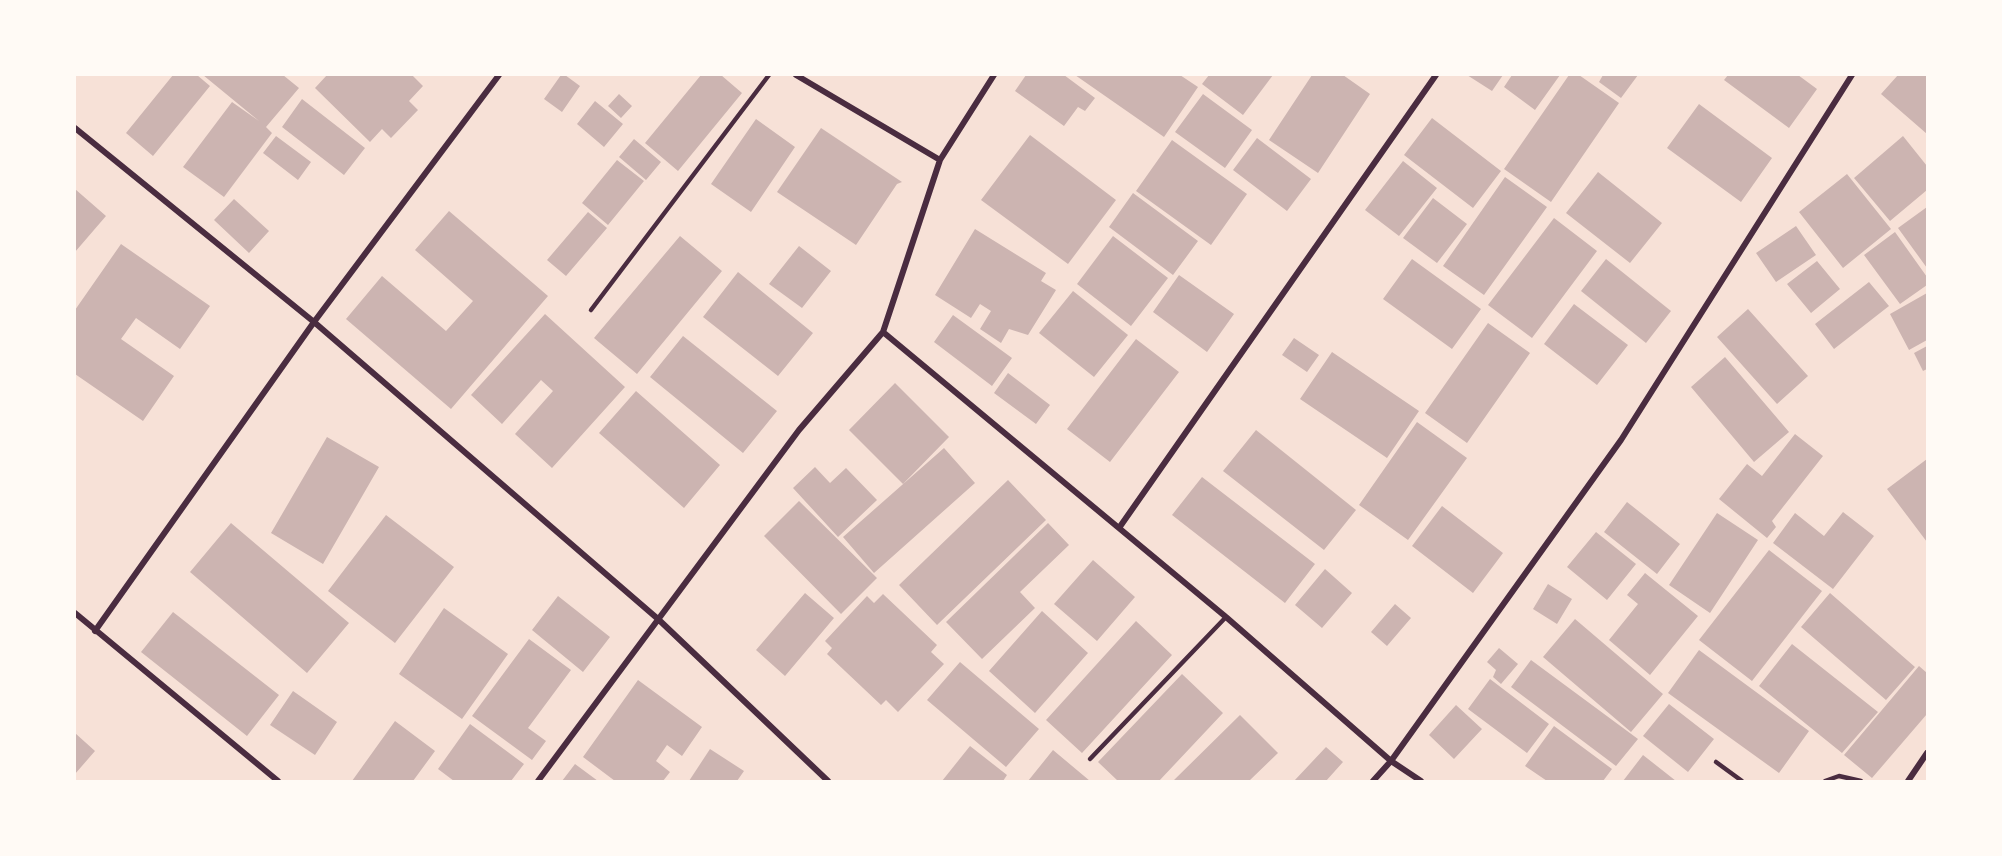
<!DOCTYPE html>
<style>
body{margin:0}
#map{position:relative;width:2002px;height:856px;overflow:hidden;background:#f7e1d7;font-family:Ubuntu,sans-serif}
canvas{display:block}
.frame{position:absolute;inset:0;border:76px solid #fffaf5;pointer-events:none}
</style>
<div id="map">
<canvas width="2002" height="856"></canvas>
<div class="frame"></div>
</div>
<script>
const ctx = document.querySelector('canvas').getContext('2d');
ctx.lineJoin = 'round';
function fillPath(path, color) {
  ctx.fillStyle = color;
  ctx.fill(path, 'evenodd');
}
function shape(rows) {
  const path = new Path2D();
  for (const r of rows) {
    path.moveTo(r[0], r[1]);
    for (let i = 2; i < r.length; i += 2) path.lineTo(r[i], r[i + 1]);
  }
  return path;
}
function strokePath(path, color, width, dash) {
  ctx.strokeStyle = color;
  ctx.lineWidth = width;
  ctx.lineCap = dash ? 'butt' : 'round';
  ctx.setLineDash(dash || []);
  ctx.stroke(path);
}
const building = shape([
 [173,75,197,75,210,86,153,156,126,133],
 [203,75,283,75,299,88,266,127,272,133,224,197,183,167,232,102,259,121],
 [327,75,412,75,423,86,409,101,418,110,391,138,382,129,370,142,315,88],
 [561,75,565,75,580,86,562,112,544,99],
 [701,75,721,75,742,93,678,171,645,143],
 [1026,75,1064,75,1095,98,1085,111,1078,107,1064,126,1015,91],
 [1075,75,1180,75,1198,87,1164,137],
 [1209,75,1273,75,1243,115,1202,84],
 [1312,75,1343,75,1370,94,1318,173,1269,140],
 [1467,75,1503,75,1492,91],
 [1512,75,1560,75,1535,110,1504,87],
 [1569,75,1579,75,1619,103,1551,202,1504,169],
 [1603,75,1638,75,1621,98,1599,82],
 [1728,75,1798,75,1817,89,1789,128,1724,80],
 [1898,75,1927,75,1927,134,1881,94],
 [619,94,632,106,621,118,608,106],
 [1203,94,1252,130,1225,168,1175,132],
 [302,99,365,148,344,175,282,127],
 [595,101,623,124,604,147,577,124],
 [1699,104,1772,158,1741,202,1667,148],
 [1432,118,1501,171,1473,208,1404,155],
 [756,119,795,147,751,212,711,184],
 [821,128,902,182,897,184,856,245,777,192],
 [1030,135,1116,200,1068,264,981,200],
 [276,136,311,162,298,180,263,153],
 [1903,136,1927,166,1927,190,1890,221,1854,178],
 [1257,138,1311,179,1287,211,1233,170],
 [634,139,661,162,646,180,619,157],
 [1172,140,1247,194,1211,245,1136,191],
 [617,160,644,181,608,225,582,203],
 [1403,161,1437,188,1399,236,1365,210],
 [1598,172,1662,223,1630,263,1566,213],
 [1847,174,1891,229,1843,268,1799,212],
 [1505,177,1547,207,1484,295,1443,266],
 [75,189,106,216,75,252],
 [1133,193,1198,241,1173,275,1109,227],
 [1433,198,1467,224,1437,263,1403,238],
 [234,199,269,231,249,253,214,220],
 [1927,207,1927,268,1898,228],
 [449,211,548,296,451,409,346,319,382,276,446,331,473,301,415,250],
 [588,212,607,228,566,276,547,260],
 [1554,218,1597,251,1532,338,1488,305],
 [1796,226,1816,255,1776,282,1756,253],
 [975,229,1046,273,1041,281,1056,290,1028,335,1009,329,1001,343,980,329,991,311,980,304,971,318,935,295],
 [1895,232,1927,277,1927,285,1900,304,1864,255],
 [680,236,722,271,637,374,594,338],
 [1113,236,1168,278,1131,326,1077,284],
 [121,244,210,306,180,349,136,318,121,339,174,376,143,421,75,374,75,310],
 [799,246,831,271,802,308,769,284],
 [1412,259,1481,309,1452,349,1383,299],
 [1606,259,1671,311,1646,343,1581,291],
 [1817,261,1840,289,1811,313,1787,284],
 [738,272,813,333,778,376,703,317],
 [1179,275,1234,314,1207,352,1153,312],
 [1869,282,1889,306,1834,349,1815,324],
 [1073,291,1128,335,1094,377,1039,333],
 [1927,293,1927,340,1909,350,1890,314],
 [1574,304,1628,345,1597,385,1544,344],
 [1748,309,1808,376,1777,404,1717,337],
 [545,314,625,387,552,468,515,434,553,391,541,380,502,424,471,395],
 [953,315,1012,358,992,386,934,342],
 [1488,323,1530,353,1467,443,1425,413],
 [683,336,777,411,743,453,650,377],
 [1294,338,1319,355,1307,372,1282,355],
 [1136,339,1179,372,1110,462,1067,429],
 [1927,346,1927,369,1923,371,1914,353],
 [1332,352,1419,411,1387,458,1300,399],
 [1725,357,1789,432,1754,462,1691,387],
 [1008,373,1050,405,1036,424,994,393],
 [895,383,949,437,903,484,849,430],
 [636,391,720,465,684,508,599,433],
 [1417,422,1467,458,1408,540,1359,505],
 [1256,430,1356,510,1324,550,1223,471],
 [1795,434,1823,456,1772,521,1776,527,1767,538,1719,499,1747,464,1762,476],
 [327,437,379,467,323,564,271,533],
 [944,448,975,483,874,573,843,537],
 [1927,459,1927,542,1887,489],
 [815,467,830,483,846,468,877,500,838,537,793,488],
 [1202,477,1315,564,1285,603,1172,515],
 [1008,480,1046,520,937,625,899,585],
 [799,501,877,578,841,614,764,536],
 [1627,502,1680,544,1657,574,1604,532],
 [1442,506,1503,553,1473,593,1412,546],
 [1843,512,1874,536,1833,589,1773,543,1795,513,1824,536],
 [1717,513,1758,540,1710,613,1669,585],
 [386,515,454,567,395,643,328,591],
 [231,523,349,623,307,673,190,572],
 [1048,523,1069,545,1020,592,1035,608,982,659,946,622],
 [1596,532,1636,564,1607,600,1567,567],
 [1769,550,1822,591,1752,681,1699,640],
 [1093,560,1135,597,1097,641,1054,604],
 [1325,569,1352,593,1322,628,1295,605],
 [1645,573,1698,616,1650,675,1609,640,1638,604,1627,595],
 [1548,584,1572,599,1557,624,1533,609],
 [805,593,834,618,785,676,756,650],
 [1830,593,1915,667,1886,700,1801,627],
 [883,594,937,645,931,652,944,664,898,712,886,700,881,705,827,654,832,648,825,641,867,596,874,603],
 [558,596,610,637,583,672,532,630],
 [1395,604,1411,618,1387,646,1371,632],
 [444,608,508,654,462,719,399,674],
 [1042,611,1088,653,1035,713,989,671],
 [173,612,279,695,247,736,141,652],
 [1575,619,1663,694,1631,732,1543,657],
 [1136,621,1172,655,1082,753,1046,720],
 [529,639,571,670,528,728,546,741,532,760,472,716],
 [1792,644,1878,712,1842,753,1759,686],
 [1499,648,1518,664,1501,684,1493,677,1496,670,1487,662],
 [1699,650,1809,731,1779,773,1668,693],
 [1531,660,1638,739,1616,766,1511,687],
 [960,662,1039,729,1006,767,927,700],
 [1919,666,1927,673,1927,714,1872,778,1844,755],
 [1182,674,1223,713,1159,781,1118,781,1098,762],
 [1490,679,1549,724,1527,753,1468,709],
 [638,680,702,727,682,756,667,745,656,761,670,772,663,781,615,781,583,757],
 [293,691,337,722,315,755,270,725],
 [1669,704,1714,739,1688,772,1643,736],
 [1456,705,1482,729,1454,759,1429,735],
 [1240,715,1278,753,1249,781,1173,781],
 [395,721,435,751,413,781,352,781],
 [470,724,524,764,511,781,454,781,438,769],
 [1554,726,1612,769,1603,781,1547,781,1525,766],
 [75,733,95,751,75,774],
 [970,746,1007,775,1003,781,942,781],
 [1326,747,1343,762,1326,781,1294,781],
 [710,749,744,771,737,781,689,781],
 [1053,750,1090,781,1028,781],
 [1643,755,1676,781,1623,781],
 [575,764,598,781,562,781]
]);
const service = shape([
 [591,310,769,75],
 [1090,759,1226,617],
 [1716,762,1742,781],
 [1825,781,1839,776,1861,781]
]);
const minor = shape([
 [796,75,940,160],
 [75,128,314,322,658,619,828,781],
 [883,332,1226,617,1391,761,1421,781],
 [1119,528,1436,75],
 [75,613,278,781],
 [95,631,314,322,499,75],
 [538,781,799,430,883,332,940,160,994,75],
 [1373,781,1391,761,1621,440,1852,75],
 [1908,781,1927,753]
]);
fillPath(building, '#ccb4b1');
strokePath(service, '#4a2c40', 4.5);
strokePath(minor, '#4a2c40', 6);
</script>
